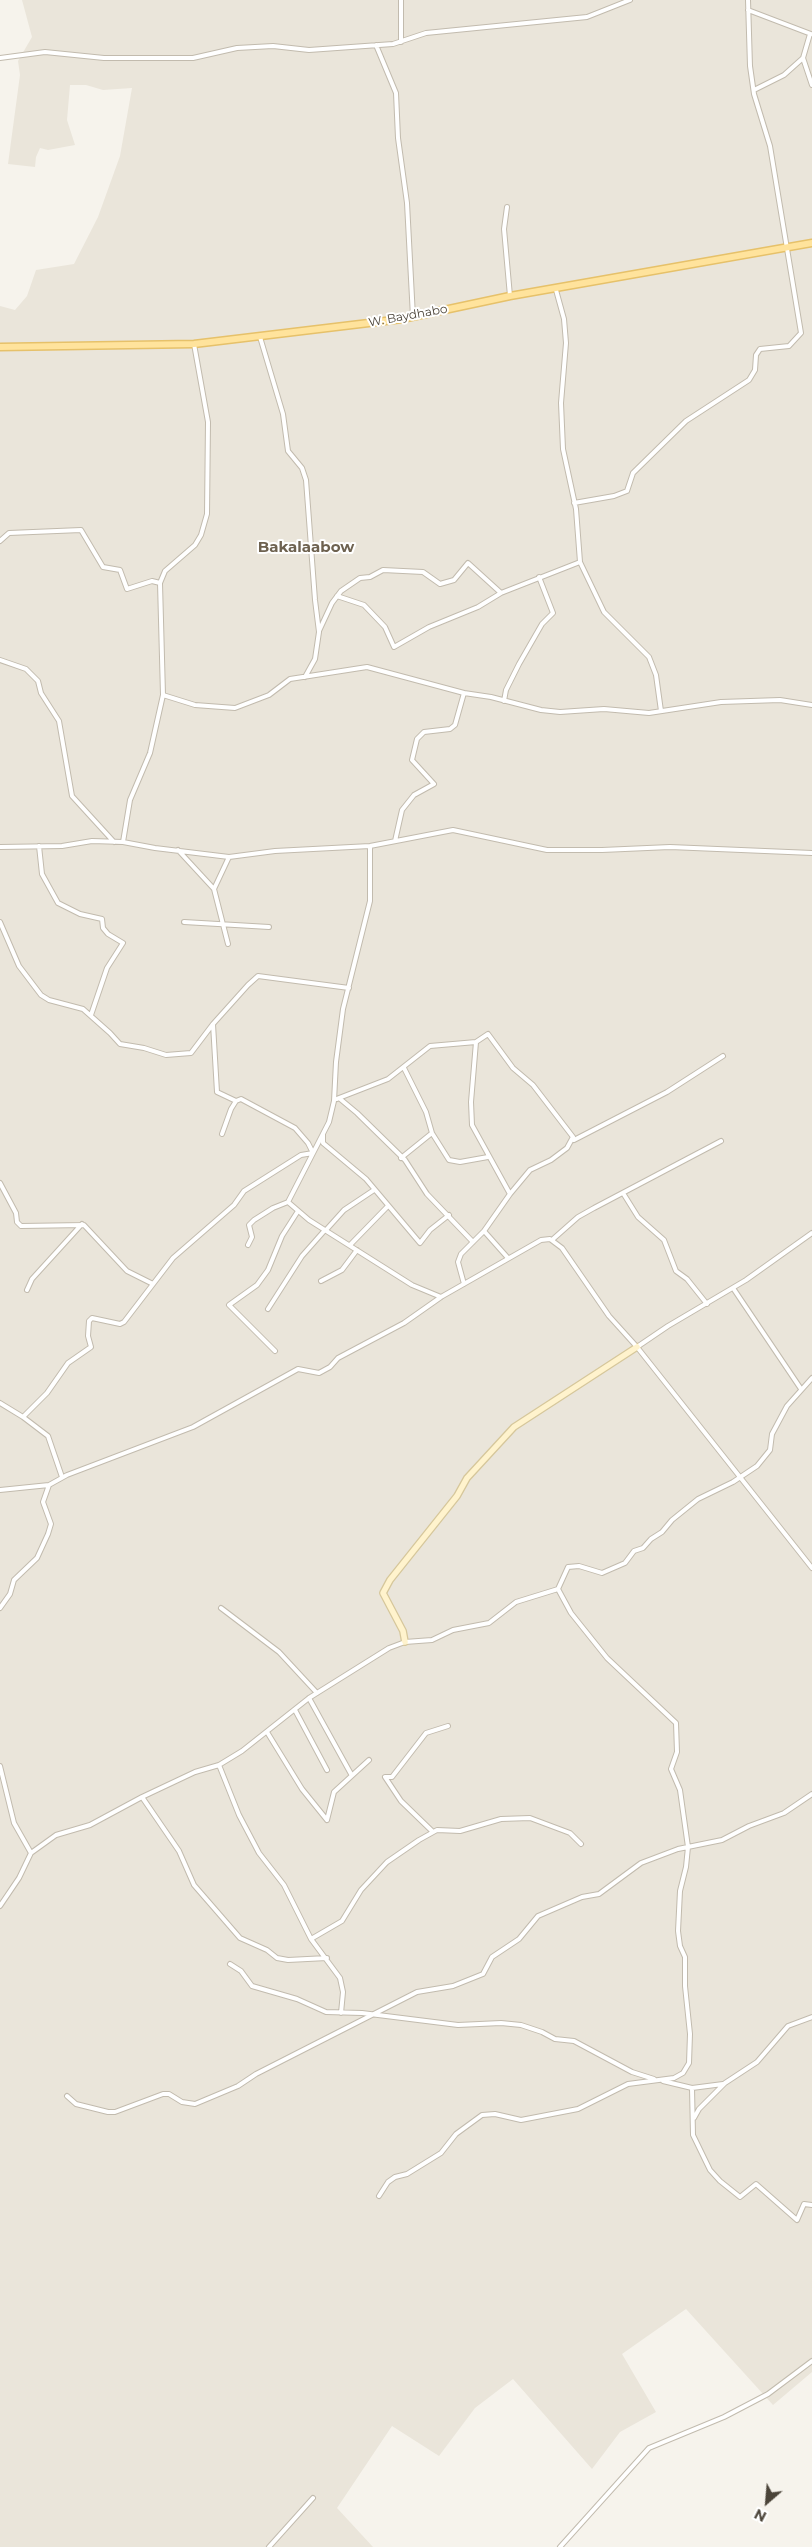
<!DOCTYPE html>
<style>
body{margin:0}
#map{position:relative;width:812px;height:2547px;overflow:hidden;background:#f6f3ec;font-family:Montserrat,sans-serif}
canvas{display:block}
.north{position:absolute;left:742px;top:2477px;width:50px;height:50px;-webkit-text-stroke:4px #fff;paint-order:stroke;rotate:207deg;font-size:14px;font-weight:700;line-height:20px;text-align:center;color:#4b4439}
.north::after{content:'';display:block;margin:auto;width:18px;height:22px;background:#4b4439;clip-path:polygon(50% 0,100% 100%,50% 72%,0 100%)}
</style>
<div id="map">
<canvas width="812" height="2547"></canvas>
<div class="north">N</div>
</div>
<script>
const ctx = document.querySelector('canvas').getContext('2d');
ctx.lineJoin = 'round';
function fillPath(path, color) {
  ctx.fillStyle = color;
  ctx.fill(path, 'evenodd');
}
function shape(rows) {
  const path = new Path2D();
  for (const r of rows) {
    path.moveTo(r[0], r[1]);
    for (let i = 2; i < r.length; i += 2) path.lineTo(r[i], r[i + 1]);
  }
  return path;
}
function strokePath(path, color, width, dash) {
  ctx.strokeStyle = color;
  ctx.lineWidth = width;
  ctx.lineCap = dash ? 'butt' : 'round';
  ctx.setLineDash(dash || []);
  ctx.stroke(path);
}
function write(font, color, halo, rows, align = 'center') {
  ctx.font = font + ' Montserrat,sans-serif';
  ctx.lineWidth = 4;
  ctx.setLineDash([]);
  ctx.textBaseline = 'middle';
  ctx.strokeStyle = halo;
  ctx.fillStyle = color;
  for (const [text, x, y, turn = 0] of rows) {
    ctx.save();
    ctx.translate(x, y);
    ctx.rotate((+turn || 0) * Math.PI / 180);
    ctx.textAlign = isNaN(turn) ? turn : align;
    if (halo) ctx.strokeText(text, 0, 0);
    ctx.fillText(text, 0, 0);
    ctx.restore();
  }
}
const residential = shape([
 [22,0,812,0,812,2372,773,2405,686,2309,622,2354,656,2412,620,2432,592,2469,513,2379,475,2408,439,2456,392,2426,337,2508,373,2547,0,2547,0,306,15,310,27,296,36,270,74,264,98,217,120,156,132,88,103,90,86,85,70,85,67,120,75,145,48,150,40,148,36,157,35,167,8,164,20,75,18,61,32,37]
]);
const street = shape([
 [748,10,811,34],
 [401,42,401,0],
 [376,45,396,93,398,138,407,203,413,317],
 [0,58,45,52,104,58,193,58,237,48,273,46,309,50,393,44,426,33,587,17,630,0],
 [803,58,812,85],
 [754,90,784,75,803,58,810,34],
 [507,207,504,229,510,296],
 [556,290,564,319,566,343,561,403,563,449,576,509,580,562,604,612,649,657,656,675,661,711],
 [260,337,283,414,288,451,302,468,306,480,315,600,319,632,315,659,305,677],
 [574,503,614,496,627,491,633,473,686,421,749,380,755,370,756,355,760,349,789,346,801,333,770,146,754,94,750,66,748,0],
 [0,541,9,533,81,530,103,567,120,570,127,589,152,581,160,583],
 [337,596,364,605,385,627,394,647,429,627,478,607,501,593,580,562],
 [319,631,332,603,341,591,360,578,370,577,383,570,423,572,440,584,454,580,468,563,501,593],
 [0,660,26,669,38,681,41,693,59,721,72,796,114,842],
 [163,695,160,583,165,571,195,545,201,535,207,514,208,422,194,344],
 [504,701,506,690,519,664,542,624,553,613,539,577],
 [395,841,402,810,414,795,434,784,412,760,417,739,424,732,450,729,455,725,464,693],
 [123,842,130,800,150,753,163,695,195,705,235,708,269,695,290,679,367,667,464,693,491,697,541,710,560,712,604,709,649,713,721,702,780,700,812,705],
 [39,846,42,874,58,903,80,914,102,919,103,928,108,934,123,943,107,968,91,1015],
 [370,846,370,901,343,1009,336,1062,334,1101,329,1122,288,1202,309,1220,412,1285,441,1297],
 [0,847,62,846,92,841,123,842,155,848,229,857,275,851,370,846,453,830,547,850,602,850,670,847,812,853],
 [178,850,214,889],
 [0,922,19,966,41,995,49,1000,83,1009,110,1033,120,1044,144,1048,166,1055,191,1053,213,1024],
 [184,922,269,927],
 [228,944,214,889,229,857],
 [476,1042,471,1102,472,1125,510,1194],
 [404,1068,426,1112,432,1133],
 [339,1098,388,1079,430,1046,476,1042,488,1034,513,1068,533,1085,573,1137,567,1148,551,1160,530,1170,510,1194,484,1231,461,1254,458,1262,464,1284],
 [337,1099,339,1098,357,1113,405,1160,427,1194,473,1242],
 [236,1101,217,1092,213,1024,248,985,258,976,349,988],
 [323,1134,323,1143,366,1179,420,1243,430,1230,449,1215],
 [574,1140,667,1092,723,1056],
 [401,1158,432,1133,449,1160,460,1162,488,1157],
 [0,1183,16,1213,17,1222,21,1226,84,1225,127,1271,153,1284],
 [623,1193,638,1217,664,1240,676,1271,687,1279,707,1304],
 [326,1230,344,1210,374,1190],
 [484,1231,508,1258],
 [552,1240,578,1217,594,1208,721,1141],
 [248,1245,252,1237,249,1225,254,1220,273,1208,288,1202],
 [350,1245,388,1206],
 [321,1281,342,1270,357,1250],
 [733,1288,801,1389],
 [27,1290,32,1279,82,1224],
 [268,1309,302,1256,325,1230],
 [637,1347,812,1568],
 [275,1351,229,1305,257,1285,268,1270,282,1236,298,1211],
 [0,1403,23,1417],
 [62,1477,48,1436,23,1417,47,1393,68,1363,91,1347,88,1336,89,1321,92,1318,120,1324,124,1322,173,1258,234,1205,244,1191,301,1155,313,1153,308,1143,295,1128,241,1099,236,1101,231,1109,222,1134],
 [0,1490,49,1485],
 [0,1608,10,1594,14,1580,37,1558,48,1534,51,1524,43,1502,49,1485,67,1475,193,1427,298,1369,319,1373,330,1367,338,1358,404,1323,441,1297,541,1240,550,1239,562,1248,609,1316,637,1347,668,1326,746,1280,812,1233],
 [221,1608,279,1652,317,1693],
 [309,1698,351,1774],
 [295,1710,327,1770],
 [267,1732,302,1789,327,1820],
 [219,1765,239,1815,259,1853,284,1885,311,1939,340,1978,343,1992,341,2013],
 [0,1766,14,1823,31,1853,19,1878,0,1906],
 [142,1797,179,1851,194,1885,240,1938,267,1950,277,1958,288,1960,327,1958],
 [327,1820,334,1792,369,1760],
 [433,1832,401,1801,385,1777,392,1777,426,1733,448,1726],
 [31,1853,56,1835,90,1825,142,1797,195,1772,219,1765,242,1751,309,1698,389,1648,405,1642,432,1640,453,1630,489,1623,516,1602,558,1589,568,1567,579,1566,602,1573,625,1563,634,1551,643,1548,651,1539,662,1532,672,1520,698,1499,733,1482,757,1466,770,1450,772,1434,787,1406,812,1378],
 [311,1939,342,1921,361,1890,387,1862,419,1840,437,1830,460,1831,501,1819,530,1818,570,1833,581,1844],
 [230,1964,241,1971,252,1986,297,1999,326,2012,362,2013,458,2025,501,2023,521,2025,542,2032,555,2039,574,2041,632,2072,654,2079],
 [663,2081,692,2088,693,2135,710,2170,720,2181,740,2197,756,2184,797,2220,804,2204,812,2205],
 [692,2088,723,2084],
 [67,2096,76,2104,108,2112,115,2112,163,2094,169,2094,182,2102,195,2104,238,2086,256,2074,417,1992,453,1986,483,1974,492,1957,519,1939,538,1916,582,1897,599,1894,641,1863,678,1849,722,1840,749,1826,784,1813,812,1794],
 [694,2118,699,2109,725,2083,757,2062,788,2026,812,2017],
 [379,2196,388,2182,395,2177,407,2174,441,2153,456,2134,482,2115,495,2114,521,2120,578,2109,628,2084,674,2078,683,2073,689,2063,690,2034,685,1986,685,1957,680,1946,678,1931,680,1891,686,1867,688,1847,680,1790,671,1769,677,1752,676,1723,607,1658,571,1613,558,1589],
 [269,2547,313,2498],
 [560,2547,649,2448,724,2417,768,2394,812,2361]
]);
const secondary = shape([
 [405,1642,403,1631,383,1593,390,1580,457,1496,467,1478,514,1427,637,1347]
]);
const primary = shape([
 [0,347,194,344,402,319,510,296,812,243]
]);
const streetNames = [
 ["W. Baydhabo",408,316,-10]
];
const quarterNames = [
 ["Bakalaabow",306,548]
];
fillPath(residential, '#eae5da');
strokePath(street, '#c2bbae', 6);
strokePath(secondary, '#d6c79b', 8);
strokePath(primary, '#e6c16a', 9);
strokePath(street, '#fff', 4);
strokePath(secondary, '#fff3cd', 5.5);
strokePath(primary, '#ffe39c', 6);
write('12px', '#4b4439', '#fff', streetNames);
write('bold 15px', '#6e6250', '#fff', quarterNames);
</script>
